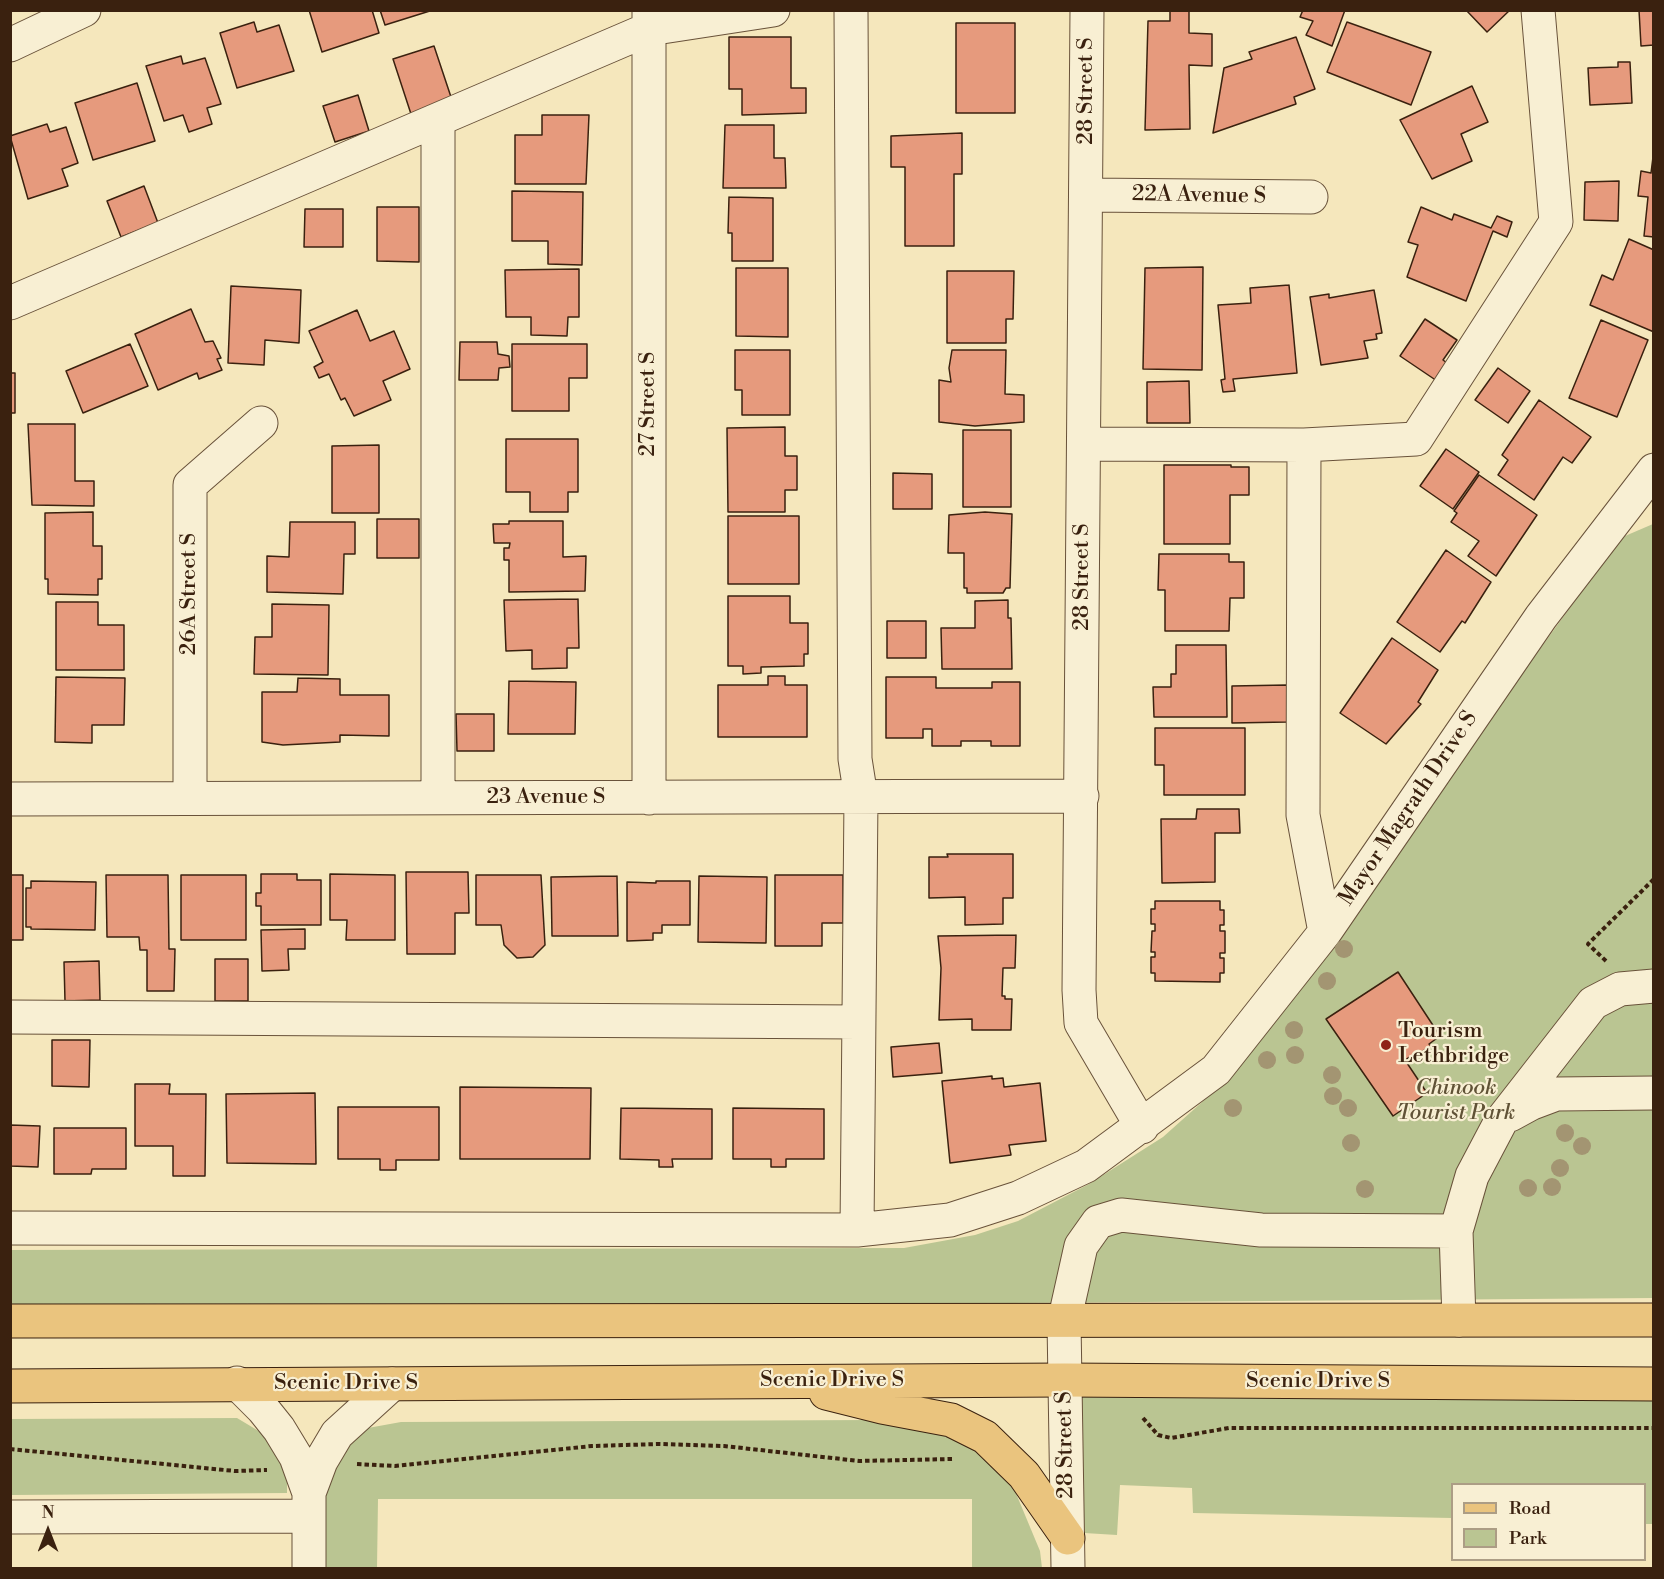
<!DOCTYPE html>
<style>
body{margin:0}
#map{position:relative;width:1664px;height:1579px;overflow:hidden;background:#f5e7bc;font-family:"Libre Bodoni",serif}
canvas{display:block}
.frame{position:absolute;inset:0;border:12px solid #3a210f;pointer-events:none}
.legend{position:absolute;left:1451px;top:1483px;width:195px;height:78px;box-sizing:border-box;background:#f8efd3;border:2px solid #ac9d85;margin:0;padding:8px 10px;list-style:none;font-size:18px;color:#3a210f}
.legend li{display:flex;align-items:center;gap:12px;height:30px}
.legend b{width:30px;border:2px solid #ac9d85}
.north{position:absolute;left:18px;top:1501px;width:60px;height:60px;-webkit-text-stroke:4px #f8efd3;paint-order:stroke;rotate:0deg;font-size:16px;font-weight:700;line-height:24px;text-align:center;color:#3a210f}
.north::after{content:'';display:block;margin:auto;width:21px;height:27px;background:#3a210f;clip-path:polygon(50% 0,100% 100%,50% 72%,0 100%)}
</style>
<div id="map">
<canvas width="1664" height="1579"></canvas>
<div class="frame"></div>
<ul class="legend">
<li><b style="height:8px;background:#eac47e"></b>Road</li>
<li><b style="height:16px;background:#bac592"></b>Park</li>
</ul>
<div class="north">N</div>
</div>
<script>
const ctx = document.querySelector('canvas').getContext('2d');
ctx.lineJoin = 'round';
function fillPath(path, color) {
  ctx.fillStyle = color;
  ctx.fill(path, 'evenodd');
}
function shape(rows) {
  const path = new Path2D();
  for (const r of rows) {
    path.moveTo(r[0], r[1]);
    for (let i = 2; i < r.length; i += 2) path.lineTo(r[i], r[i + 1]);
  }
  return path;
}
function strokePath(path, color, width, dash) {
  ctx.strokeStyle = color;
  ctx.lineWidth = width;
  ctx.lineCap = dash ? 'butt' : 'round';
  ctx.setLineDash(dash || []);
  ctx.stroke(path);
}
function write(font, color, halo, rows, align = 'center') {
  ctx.font = font + ' "Libre Bodoni",serif';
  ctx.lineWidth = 4.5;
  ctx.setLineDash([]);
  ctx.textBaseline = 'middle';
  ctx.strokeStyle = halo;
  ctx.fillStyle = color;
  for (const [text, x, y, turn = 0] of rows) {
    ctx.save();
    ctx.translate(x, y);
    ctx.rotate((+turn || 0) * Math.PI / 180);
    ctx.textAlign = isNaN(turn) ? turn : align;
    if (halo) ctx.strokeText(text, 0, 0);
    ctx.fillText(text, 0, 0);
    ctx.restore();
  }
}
const green = shape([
 [1653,524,1653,1298,1016,1303,11,1304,11,1250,904,1248,975,1235,1018,1221,1089,1184,1163,1137,1229,1078,1595,573,1625,536],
 [1065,1380,1653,1384,1653,1524,1645,1524,1644,1484,1452,1484,1452,1518,1193,1513,1192,1488,1120,1485,1117,1535,1068,1532],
 [237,1418,267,1436,287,1471,287,1493,11,1495,10,1419],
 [874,1420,961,1437,987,1456,1015,1491,1040,1551,1042,1568,972,1568,972,1499,378,1499,377,1568,322,1568,323,1494,327,1465,368,1428,401,1422]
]);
const building = shape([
 [309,10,372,10,379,33,322,52,309,10],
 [380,10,433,10,385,25,380,10],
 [1170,10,1189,10,1189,33,1212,34,1212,66,1189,65,1190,129,1145,130,1148,21,1170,21,1170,10],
 [1303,10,1345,10,1332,46,1306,35,1313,21,1300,17,1303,10],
 [1466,10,1510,10,1487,32,1466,10],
 [1639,10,1654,10,1654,45,1641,46,1639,10],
 [254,22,257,32,279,25,294,71,237,88,220,33,254,22],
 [1347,22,1431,52,1411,105,1327,72,1347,22],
 [956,23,1015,23,1015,113,956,113,956,23],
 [729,37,791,37,791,88,806,88,806,113,742,115,742,89,729,89,729,37],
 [1296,37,1315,89,1294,97,1296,104,1213,133,1224,68,1252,59,1249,52,1296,37],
 [434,46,452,100,411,114,393,59,434,46],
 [181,56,183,64,205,58,221,104,207,108,212,124,189,132,183,115,164,121,146,66,181,56],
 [1618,62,1630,62,1632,103,1590,105,1588,68,1618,67,1618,62],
 [137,83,155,141,93,160,75,103,137,83],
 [1472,86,1488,122,1461,134,1472,161,1432,179,1400,120,1472,86],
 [358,95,369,131,335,142,323,106,358,95],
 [542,115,589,115,586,184,515,184,515,135,542,135,542,115],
 [47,124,50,132,66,127,78,163,62,169,68,186,28,199,10,136,47,124],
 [725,125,774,125,774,158,785,158,786,188,723,188,725,125],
 [962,133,962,174,954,174,954,246,905,246,905,167,891,167,891,136,962,133],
 [1654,149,1654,237,1644,236,1648,197,1638,196,1641,171,1651,173,1654,149],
 [1619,181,1618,221,1584,220,1585,182,1619,181],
 [144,186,158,223,121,237,107,201,144,186],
 [512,191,583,192,582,265,548,264,548,241,512,241,512,191],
 [729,197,773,198,773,261,732,261,732,233,728,233,729,197],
 [377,207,419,207,419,262,377,261,377,207],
 [1421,207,1452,220,1454,214,1491,228,1497,216,1512,222,1507,237,1493,231,1466,301,1407,277,1418,245,1408,242,1421,207],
 [305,209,343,209,343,247,304,247,305,209],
 [1629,239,1654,250,1654,332,1590,305,1602,275,1613,280,1629,239],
 [1203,267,1202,370,1143,369,1145,268,1203,267],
 [736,268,788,268,788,337,736,336,736,268],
 [579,269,579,317,568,317,567,336,531,335,531,317,506,317,505,270,579,269],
 [947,271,1014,271,1013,319,1006,319,1006,343,947,343,947,271],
 [1289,285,1297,373,1233,379,1235,391,1223,392,1221,380,1225,379,1218,305,1251,303,1250,288,1289,285],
 [231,286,301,290,299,343,265,340,264,365,228,363,231,286],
 [1374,290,1382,333,1376,334,1377,339,1364,341,1368,358,1321,365,1310,297,1329,294,1329,298,1374,290],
 [191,309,205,342,213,341,221,358,217,359,222,370,199,379,197,373,158,390,135,334,191,309],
 [357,310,370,341,394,331,410,369,383,381,391,400,354,416,345,398,341,400,329,374,319,378,314,367,323,362,309,331,357,310],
 [1425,319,1457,340,1443,360,1451,366,1440,383,1400,356,1425,319],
 [1601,320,1648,340,1617,417,1569,398,1601,320],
 [460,342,497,342,498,354,509,356,510,367,499,368,498,380,459,380,460,342],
 [130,344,148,386,83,413,66,371,130,344],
 [512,344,587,344,587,378,569,378,569,411,512,411,512,344],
 [735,350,790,350,790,415,742,415,742,390,735,390,735,350],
 [952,350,1006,350,1005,394,1024,395,1024,422,975,426,939,422,939,380,951,382,949,368,952,350],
 [1498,368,1530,391,1508,423,1475,400,1498,368],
 [10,373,15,373,15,413,10,413,10,373],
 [1189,381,1190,423,1147,423,1147,382,1189,381],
 [1539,400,1591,437,1572,463,1563,457,1534,500,1498,475,1508,460,1502,455,1539,400],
 [28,424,75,424,75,481,94,481,94,506,32,505,28,424],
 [785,427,785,456,797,456,797,490,785,490,785,512,728,512,727,428,785,427],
 [963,430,1011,430,1011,507,963,507,963,430],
 [506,439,578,439,578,492,568,492,568,512,530,512,530,492,506,492,506,439],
 [379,445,379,513,332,513,332,446,379,445],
 [1446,449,1479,472,1453,509,1420,486,1446,449],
 [1164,465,1231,465,1231,467,1249,467,1249,495,1230,495,1230,544,1164,544,1164,465],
 [893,473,932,474,932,509,893,509,893,473],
 [1479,475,1537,515,1496,576,1468,556,1479,541,1451,522,1457,513,1454,511,1479,475],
 [93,512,93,546,102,546,102,579,98,579,98,595,48,594,48,579,45,579,45,513,93,512],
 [985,512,1012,514,1010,588,1006,588,1003,593,967,593,967,588,964,588,964,553,948,553,949,515,985,512],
 [728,516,799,516,799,584,728,584,728,516],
 [377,519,419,519,419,558,377,558,377,519],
 [509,521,563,521,563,557,586,556,585,591,509,592,509,560,504,560,504,548,509,548,510,543,494,543,493,524,509,524,509,521],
 [290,522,355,522,355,554,344,554,343,594,267,592,267,556,289,557,290,522],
 [1446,550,1491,582,1465,623,1462,621,1440,652,1397,622,1446,550],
 [1159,554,1229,554,1229,562,1244,562,1244,598,1230,598,1229,631,1165,631,1165,590,1158,590,1159,554],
 [728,596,790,596,790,623,808,623,808,654,804,654,804,666,761,667,761,673,743,674,743,666,728,666,728,596],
 [578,599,579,648,567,648,567,668,532,669,532,650,506,651,504,600,578,599],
 [1008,600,1008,618,1011,618,1012,669,942,669,941,628,975,628,975,601,1008,600],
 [56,602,98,602,98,625,124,625,124,670,56,670,56,602],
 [272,604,329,605,328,675,254,674,255,637,272,637,272,604],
 [887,621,926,621,926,658,887,658,887,621],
 [1392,638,1438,670,1418,702,1421,704,1386,744,1340,713,1392,638],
 [1176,645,1226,645,1227,717,1154,717,1153,687,1171,687,1171,674,1176,674,1176,645],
 [768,676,785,676,785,685,807,685,807,737,718,737,718,685,768,685,768,676],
 [56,677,125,678,124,725,92,725,92,743,55,742,56,677],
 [886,677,936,677,936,688,992,688,992,682,1020,682,1020,746,991,746,991,741,961,741,961,746,932,746,932,729,923,729,923,738,886,738,886,677],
 [298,678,340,679,340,695,389,695,389,736,340,735,340,742,283,745,262,742,262,692,297,692,298,678],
 [509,681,576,682,575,734,508,734,509,681],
 [1287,685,1287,722,1232,723,1232,686,1287,685],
 [456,714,494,714,494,751,457,751,456,714],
 [1155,728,1245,728,1245,795,1164,795,1164,765,1155,765,1155,728],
 [1197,809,1239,809,1240,833,1215,833,1215,882,1162,883,1161,819,1196,819,1197,809],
 [947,854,1013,854,1013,898,1003,898,1003,924,965,925,965,897,929,898,929,857,948,857,947,854],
 [406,872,468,872,469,913,455,913,455,954,407,954,406,872],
 [261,874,297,874,297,880,321,880,321,925,261,925,261,906,256,906,256,893,261,893,261,874],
 [330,874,395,875,395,940,346,940,347,920,330,920,330,874],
 [10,875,23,875,23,940,10,940,10,875],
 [106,875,168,875,169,949,175,949,174,991,147,991,147,950,140,950,139,937,107,937,106,875],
 [181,875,246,875,246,940,181,940,181,875],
 [476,875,541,875,545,945,533,957,517,958,504,945,501,925,476,925,476,875],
 [775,875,843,875,843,923,822,923,822,946,775,946,775,875],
 [617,876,618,936,552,936,551,877,617,876],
 [699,876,767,877,766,943,698,942,699,876],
 [31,881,96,882,95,930,31,929,31,927,26,927,26,888,31,888,31,881],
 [656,881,690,881,690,925,662,925,662,933,653,933,653,940,627,941,627,882,656,883,656,881],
 [1155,901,1220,901,1220,910,1224,910,1224,925,1220,925,1220,931,1225,931,1225,953,1220,953,1220,958,1224,958,1224,973,1220,973,1220,982,1155,981,1155,973,1151,973,1151,957,1155,957,1155,952,1151,952,1152,931,1155,931,1155,924,1151,924,1151,909,1155,909,1155,901],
 [305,929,305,949,288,949,289,970,262,971,261,930,305,929],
 [1016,935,1015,968,1003,968,1002,996,1005,996,1005,999,1012,999,1011,1030,972,1030,972,1019,939,1020,941,968,938,936,1016,935],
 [215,959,248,959,248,1001,215,1001,215,959],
 [99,961,100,1000,65,1001,64,962,99,961],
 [1398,972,1440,1036,1429,1044,1431,1046,1412,1058,1411,1056,1405,1060,1427,1093,1393,1116,1326,1019,1398,972],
 [52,1040,90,1040,89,1087,52,1086,52,1040],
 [939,1043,942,1073,893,1077,891,1047,939,1043],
 [992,1076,992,1079,1003,1078,1004,1087,1040,1083,1046,1141,1009,1145,1011,1155,950,1163,942,1081,992,1076],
 [135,1084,170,1084,169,1094,206,1094,205,1176,173,1176,173,1146,135,1146,135,1084],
 [460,1087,591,1088,590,1159,460,1159,460,1087],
 [315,1093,316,1164,227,1163,226,1094,315,1093],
 [338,1107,439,1107,439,1160,396,1160,396,1170,380,1170,380,1159,338,1159,338,1107],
 [621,1108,712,1109,712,1159,672,1159,673,1167,659,1167,659,1160,620,1159,621,1108],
 [733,1108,824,1109,824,1159,786,1159,786,1167,771,1167,771,1159,733,1159,733,1108],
 [10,1125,40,1126,38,1167,10,1166,10,1125],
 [54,1128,126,1128,126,1169,92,1169,91,1174,54,1174,54,1128]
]);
const path = shape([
 [1606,961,1588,944,1654,879],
 [1143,1418,1158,1435,1171,1438,1229,1428,1654,1428],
 [10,1449,235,1471,267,1470],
 [357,1464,395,1466,592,1446,660,1444,724,1446,859,1461,953,1459]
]);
const minor = shape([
 [851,10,855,759,861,797,857,1230],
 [1087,10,1079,990,1081,1023,1142,1127],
 [10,45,84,10],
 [438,120,438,798],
 [1087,195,1311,197],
 [10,303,649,29,773,10],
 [1084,444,1304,445,1416,439,1556,222,1538,10],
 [1304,445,1303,815,1325,932],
 [190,797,190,485,261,423],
 [649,798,649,10],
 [10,799,1082,796],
 [10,1017,858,1022],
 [1510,1115,1532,1103,1556,1094,1654,1093],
 [10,1228,857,1230,950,1220,1018,1198,1086,1166,1216,1070,1325,932,1541,617,1654,470],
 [1459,1320,1456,1231,1472,1176,1501,1121,1593,1003,1620,989,1654,986],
 [237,1383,263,1409,279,1429,296,1457,309,1493],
 [10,1517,309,1516],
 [309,1568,309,1493,321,1461,337,1434,392,1384],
 [1068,1568,1064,1322,1081,1246,1098,1222,1121,1215,1261,1230,1456,1231]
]);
const major = shape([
 [10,1321,1654,1320],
 [10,1386,1065,1380,1654,1384],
 [826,1393,882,1407,951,1420,985,1437,1024,1475,1068,1538]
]);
const trees = [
 [1344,949],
 [1327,981],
 [1294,1030],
 [1295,1055],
 [1267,1060],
 [1332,1075],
 [1333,1096],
 [1233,1108],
 [1348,1108],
 [1565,1133],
 [1351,1143],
 [1582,1146],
 [1560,1168],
 [1552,1187],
 [1528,1188],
 [1365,1189]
];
const markers = [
 [1386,1045,6,"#8f2418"]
];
const streetNames = [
 ["28 Street S",1087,91,-90],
 ["22A Avenue S",1199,196,1],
 ["27 Street S",649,404,-90],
 ["28 Street S",1083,577,-90],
 ["26A Street S",190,594,-90],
 ["23 Avenue S",546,798],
 ["Mayor Magrath Drive S",1409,809,-56],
 ["Scenic Drive S",832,1381],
 ["Scenic Drive S",1318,1382],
 ["Scenic Drive S",346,1384],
 ["28 Street S",1066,1445,-91]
];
const poiNames = [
 ["Tourism",1398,1032],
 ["Lethbridge",1398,1057]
];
const parkNames = [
 ["Chinook",1456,1089],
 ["Tourist Park",1456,1114]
];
fillPath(green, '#bac592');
fillPath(building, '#e69a7d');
strokePath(building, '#3a210f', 1.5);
strokePath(minor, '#69523a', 35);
strokePath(major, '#3a210f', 35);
strokePath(path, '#3a210f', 4, [4.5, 3]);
strokePath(minor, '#f8efd3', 33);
strokePath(major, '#eac47e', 33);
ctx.fillStyle = '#a39572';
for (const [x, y] of trees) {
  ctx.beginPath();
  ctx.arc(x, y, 9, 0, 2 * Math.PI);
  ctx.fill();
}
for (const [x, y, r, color] of markers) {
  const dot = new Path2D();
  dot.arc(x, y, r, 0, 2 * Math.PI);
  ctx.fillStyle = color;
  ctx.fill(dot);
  strokePath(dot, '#f8efd3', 2);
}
write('22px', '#3a210f', '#f8efd3', streetNames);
write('22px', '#3a210f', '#f8efd3', poiNames, 'left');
write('italic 22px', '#605236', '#f8efd3', parkNames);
</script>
